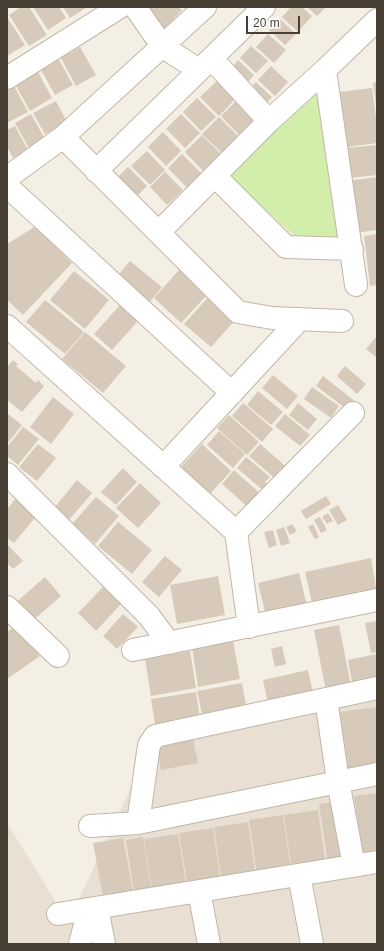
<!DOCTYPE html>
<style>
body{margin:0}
#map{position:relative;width:384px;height:951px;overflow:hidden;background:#f4efe5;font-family:Arial,sans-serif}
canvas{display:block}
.frame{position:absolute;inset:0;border:8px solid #483f34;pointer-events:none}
.scale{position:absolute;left:246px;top:16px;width:54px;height:18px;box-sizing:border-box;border:2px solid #483f34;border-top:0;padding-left:5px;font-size:12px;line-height:14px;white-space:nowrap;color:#483f34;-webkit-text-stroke:3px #fff;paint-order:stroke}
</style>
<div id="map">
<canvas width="384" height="951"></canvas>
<div class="frame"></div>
<div class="scale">20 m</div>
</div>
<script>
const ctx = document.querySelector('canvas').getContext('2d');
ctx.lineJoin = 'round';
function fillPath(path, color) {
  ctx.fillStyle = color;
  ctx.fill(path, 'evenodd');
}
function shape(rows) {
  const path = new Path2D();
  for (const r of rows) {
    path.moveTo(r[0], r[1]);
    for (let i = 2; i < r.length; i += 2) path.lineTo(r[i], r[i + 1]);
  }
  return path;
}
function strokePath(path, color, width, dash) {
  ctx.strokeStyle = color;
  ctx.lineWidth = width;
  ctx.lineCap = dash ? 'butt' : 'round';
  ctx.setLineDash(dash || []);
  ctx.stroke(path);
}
const residential = shape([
 [377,690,377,944,7,944,7,823,67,920,71,916,155,736]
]);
const green = shape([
 [319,87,341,239,301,242,230,177]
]);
const building = shape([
 [21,7,29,7,47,35,29,46,9,15],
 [33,7,59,7,66,18,48,30],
 [63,7,85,7,86,8,70,18],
 [142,7,178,7,182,10,163,30],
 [291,7,302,7,312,16,298,32,282,17],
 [307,7,326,7,317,16],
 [7,17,25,45,7,56],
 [280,19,296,34,285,45,269,30],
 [268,34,286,50,274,63,256,47],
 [251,46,268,61,256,73,240,58],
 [80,47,96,75,76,86,61,58],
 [58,58,73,85,55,95,40,68],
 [238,60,254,75,246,84,230,69],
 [271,66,288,82,275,96,258,80],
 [38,72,52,98,30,111,15,84],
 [218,80,236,98,219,116,200,97],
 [256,82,272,97,266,104,249,89],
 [377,82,377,104,376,105,373,83],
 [13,84,28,112,7,123,7,87],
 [372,88,377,125,377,143,348,147,340,92],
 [197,98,216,117,201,131,183,112],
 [238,99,258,120,241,137,221,116],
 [56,101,67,122,45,134,33,113],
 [31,114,45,139,29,148,15,123],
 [181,114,200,133,185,148,166,129],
 [219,117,239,137,223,154,202,134],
 [15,126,28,150,13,158,7,147,7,130],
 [163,132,181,151,166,166,148,147],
 [202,135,222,155,205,173,185,152],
 [377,145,377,175,350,178,347,148],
 [147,151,165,170,150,185,131,166],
 [182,154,202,174,187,188,168,168],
 [128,167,147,186,135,198,116,179],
 [165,172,183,190,167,205,150,187],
 [377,177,377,230,354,233,347,181],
 [36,226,72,263,23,315,7,300,7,244],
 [377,234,377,285,370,286,364,236],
 [130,261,162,287,147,305,115,279],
 [179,270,207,295,181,323,154,298],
 [74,271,109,300,85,329,50,300],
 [211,294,238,317,211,347,184,324],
 [45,300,84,332,65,354,26,322],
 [120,305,138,321,112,350,94,334],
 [85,332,126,366,103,393,62,359],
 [376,337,377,338,377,358,366,349],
 [13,360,18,364,16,366,36,383,38,380,44,386,22,412,7,400,7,367],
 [345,366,366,384,357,394,337,376],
 [273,375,298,396,287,409,262,388],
 [323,376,356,402,349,411,316,386],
 [312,387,339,406,331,418,304,399],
 [258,391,283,412,271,425,247,405],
 [53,397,74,414,51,444,30,427],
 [243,403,273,429,262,442,232,416],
 [298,403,317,419,308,430,289,415],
 [7,413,22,425,7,444],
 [285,414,310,435,300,446,275,426],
 [229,415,259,442,247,455,217,428],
 [23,427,39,439,18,465,7,456,7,447],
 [219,431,245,454,233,468,207,445],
 [38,444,56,458,37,481,19,467],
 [202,444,231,471,208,496,178,470],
 [260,444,290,470,279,482,249,456],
 [246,457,270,477,265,482,271,487,266,493,237,468],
 [123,468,137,482,116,505,101,492],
 [234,470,264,497,251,510,222,484],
 [77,480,92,493,69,520,54,508],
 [140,483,161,503,138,528,116,508],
 [326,496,331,504,306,519,301,511],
 [17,497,38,514,14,543,7,538,7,509],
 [96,497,119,516,95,544,72,524],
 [338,505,347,520,338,525,329,510],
 [328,513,333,521,327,524,322,517],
 [320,517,327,530,321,533,314,520],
 [118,522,152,550,132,574,98,546],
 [292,524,297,531,290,535,286,527],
 [313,524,319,537,315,539,308,527],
 [284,527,290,543,281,546,276,530],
 [273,530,277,545,269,548,264,532],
 [7,544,23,561,13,569,7,563],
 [165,556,182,570,159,597,142,582],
 [371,558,377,594,313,607,305,572],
 [299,573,308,610,267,620,258,583],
 [218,576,225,615,177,624,170,585],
 [45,577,61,596,30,623,14,604],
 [103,587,121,604,96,631,78,613],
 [123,614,138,627,117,649,103,636],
 [377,621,377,652,371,653,365,623],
 [18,624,40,656,7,679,7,632],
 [339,625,351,686,326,691,314,630],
 [233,640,240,679,198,687,192,647],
 [282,646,286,664,275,667,271,649],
 [190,651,196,688,151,696,145,659],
 [377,654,377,682,353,687,348,660],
 [308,670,314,697,269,708,263,680],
 [242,683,247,711,203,719,197,691],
 [196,692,200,718,155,725,151,699],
 [377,707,377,764,348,769,340,712],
 [193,739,198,763,161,770,157,746],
 [377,793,377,854,363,856,354,796],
 [332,802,341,863,328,865,319,804],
 [318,810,326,866,292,871,284,815],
 [283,815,291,871,257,876,249,820],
 [248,822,256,878,222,883,214,827],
 [213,828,221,884,188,889,179,833],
 [178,834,187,890,153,895,144,839],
 [143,837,152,894,135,897,126,840],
 [123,838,133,891,103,897,93,843]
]);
const street = shape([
 [135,7,163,47,199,70],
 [212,59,269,121],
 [325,70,356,285],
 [7,78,120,7],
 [63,137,238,312,272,318,342,321],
 [96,171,264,7],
 [215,176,286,247,352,249],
 [7,178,63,137,205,7],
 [7,186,232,393],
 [159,232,269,121,325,70,377,20],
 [7,326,236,532],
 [163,467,300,319],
 [7,474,149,616,169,643],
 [7,607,58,656],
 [249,627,236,532,353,413],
 [133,650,377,600],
 [326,699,338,781,354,866],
 [138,823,149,745,155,736,377,688],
 [90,826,138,823,377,774],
 [299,875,312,944],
 [199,891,209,944],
 [97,908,104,944],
 [58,914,377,862],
 [80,944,89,909]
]);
fillPath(residential, '#e9e0d3');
fillPath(green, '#d3edaa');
fillPath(building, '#d7caba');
strokePath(street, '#c1b6a7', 24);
strokePath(street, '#fff', 22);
</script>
